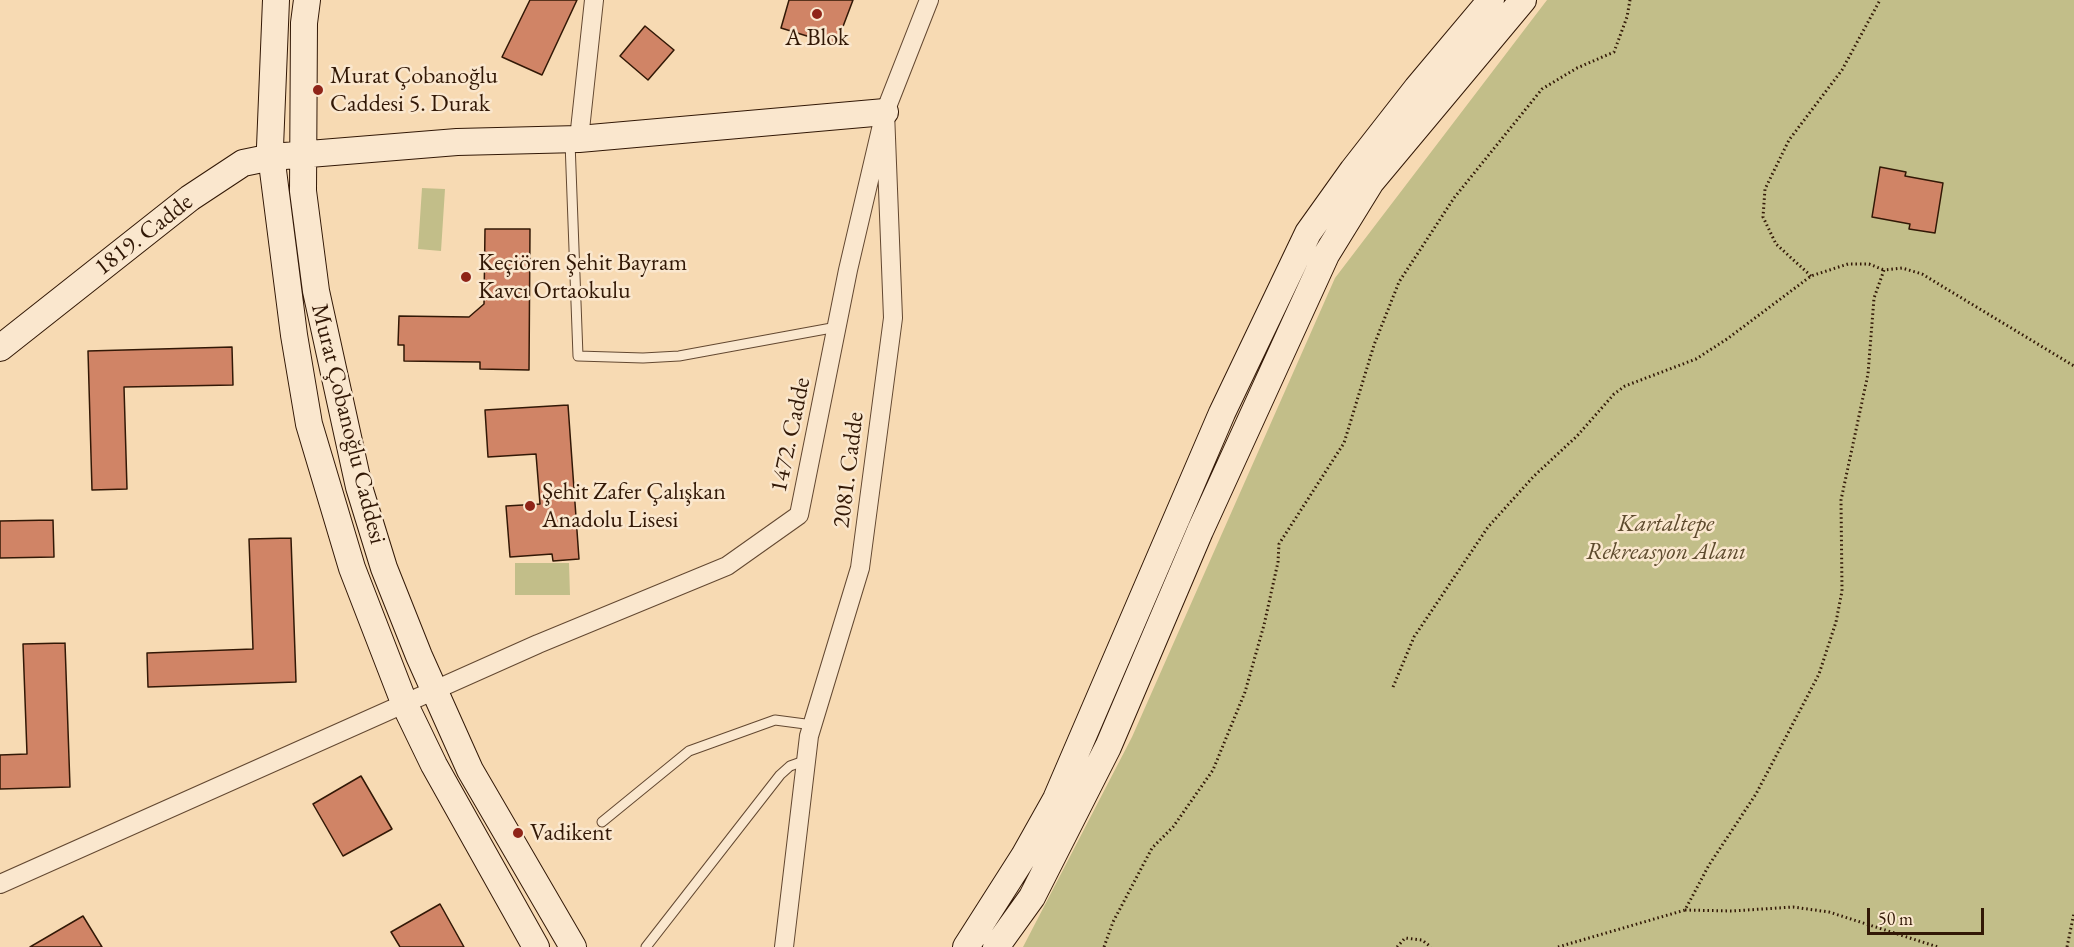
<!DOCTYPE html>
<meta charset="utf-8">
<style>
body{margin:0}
#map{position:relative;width:2074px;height:947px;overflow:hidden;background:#f7dab3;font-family:"EB Garamond",serif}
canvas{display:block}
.scale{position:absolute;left:1867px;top:908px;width:117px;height:27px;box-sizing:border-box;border:3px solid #321806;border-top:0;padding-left:8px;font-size:18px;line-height:21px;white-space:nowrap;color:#321806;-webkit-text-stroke:4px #fae7ce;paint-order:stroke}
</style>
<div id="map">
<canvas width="2074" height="947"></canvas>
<div class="scale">50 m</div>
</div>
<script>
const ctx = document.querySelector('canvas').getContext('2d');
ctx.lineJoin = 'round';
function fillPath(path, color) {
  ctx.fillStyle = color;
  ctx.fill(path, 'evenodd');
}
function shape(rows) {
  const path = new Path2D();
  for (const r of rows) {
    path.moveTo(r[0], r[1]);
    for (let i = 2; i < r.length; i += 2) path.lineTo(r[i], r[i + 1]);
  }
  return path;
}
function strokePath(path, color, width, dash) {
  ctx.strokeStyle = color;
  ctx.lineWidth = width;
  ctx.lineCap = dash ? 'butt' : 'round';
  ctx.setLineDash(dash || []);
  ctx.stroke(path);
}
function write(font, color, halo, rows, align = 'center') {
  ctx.font = font + ' "EB Garamond",serif';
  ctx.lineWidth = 5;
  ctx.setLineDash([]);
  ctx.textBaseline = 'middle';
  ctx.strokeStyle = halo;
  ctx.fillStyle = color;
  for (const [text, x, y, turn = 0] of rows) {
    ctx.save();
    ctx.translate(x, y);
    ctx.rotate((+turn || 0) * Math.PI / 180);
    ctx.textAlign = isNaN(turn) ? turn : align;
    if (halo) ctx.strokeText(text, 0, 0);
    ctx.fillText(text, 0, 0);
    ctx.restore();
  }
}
const green = shape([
 [1547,0,2074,0,2074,947,1023,947,1132,737,1335,278],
 [422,188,445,189,441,251,418,249],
 [515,563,569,563,570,595,515,595]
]);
const building = shape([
 [530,0,577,0,542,75,502,57,530,0],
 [789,0,853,0,836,45,781,28,789,0],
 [645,26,674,50,648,80,620,56,645,26],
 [1880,167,1906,172,1905,176,1943,183,1935,233,1909,229,1910,224,1872,217,1880,167],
 [485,229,530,229,529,370,480,369,480,362,404,361,404,345,398,345,399,316,469,317,484,304,485,229],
 [232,347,233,385,124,387,127,489,92,490,88,351,232,347],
 [568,405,579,559,553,561,552,554,510,557,506,506,540,504,536,454,488,457,485,410,568,405],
 [53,520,54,557,0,558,0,521,53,520],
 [291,538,296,682,148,687,147,653,253,649,249,539,291,538],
 [65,643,70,787,0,789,0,755,27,754,23,644,65,643],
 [361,776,392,829,343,856,313,804,361,776],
 [440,904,464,947,400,947,391,932,440,904],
 [83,916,102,947,30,947,83,916]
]);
const path = shape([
 [1811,276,1776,244,1763,217,1765,189,1789,140,1842,70,1880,0],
 [1393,687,1414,637,1488,527,1534,476,1577,436,1614,394,1625,386,1696,359,1727,339,1811,276,1848,264,1869,264,1884,270],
 [1685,910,1732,911,1793,907,1829,912,1938,947],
 [1104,947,1113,922,1152,848,1173,827,1213,770,1245,692,1264,625,1278,562,1279,544,1344,443,1374,345,1399,282,1454,198,1542,89,1577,68,1614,52,1627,17,1630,0],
 [1397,947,1405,938,1422,940,1431,947],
 [1558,947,1685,910,1709,865,1756,794,1819,674,1836,622,1842,591,1841,500,1868,374,1874,298,1884,270,1902,268,1922,274,2074,366],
 [2067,947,2074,913]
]);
const lane = shape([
 [570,142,578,356,643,358,679,356,837,327],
 [602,822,689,751,775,720,813,725],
 [646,947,780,775,790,766,807,760]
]);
const street = shape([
 [579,139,594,0],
 [0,884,538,644,727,566,799,515,848,270,885,112],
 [784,947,809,736,860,568,893,318,885,112,929,0]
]);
const secondary = shape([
 [276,0,270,147,294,335,309,424,352,568,405,705,434,765,536,947],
 [307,0,304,23,303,191,316,291,359,487,384,568,419,656,470,770,573,947],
 [0,348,190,198,243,163,272,157,457,142,579,139,885,112],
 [966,947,1024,856,1056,799,1222,413,1308,233,1353,170,1417,88,1491,0],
 [996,947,1032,897,1108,747,1200,531,1326,255,1371,182,1523,0]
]);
const markers = [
 [817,14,6,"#8f2418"],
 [318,90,6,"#8f2418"],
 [466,277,6,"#8f2418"],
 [530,506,6,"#8f2418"],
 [518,833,6,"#8f2418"]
];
const poiNames = [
 ["A Blok",817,38,"center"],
 ["Murat Çobanoğlu",330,76],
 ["Caddesi 5. Durak",330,104],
 ["Keçiören Şehit Bayram",478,263],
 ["Kavcı Ortaokulu",478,291],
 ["Şehit Zafer Çalışkan",542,492],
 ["Anadolu Lisesi",542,520],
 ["Vadikent",530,833]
];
const streetNames = [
 ["1819. Cadde",144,235,-38],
 ["Murat Çobanoğlu Caddesi",348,424,76],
 ["1472. Cadde",791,435,-78],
 ["2081. Cadde",849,470,-83]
];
const parkNames = [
 ["Kartaltepe",1666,524],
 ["Rekreasyon Alanı",1666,552]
];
fillPath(green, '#c2be89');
fillPath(building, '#d08466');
strokePath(building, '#321806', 1.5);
strokePath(lane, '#634831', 11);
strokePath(street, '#634831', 20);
strokePath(secondary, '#321806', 28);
strokePath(path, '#321806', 3, [1.5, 3]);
strokePath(lane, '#fae7ce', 9);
strokePath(street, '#fae7ce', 18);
strokePath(secondary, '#fae7ce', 26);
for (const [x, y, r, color] of markers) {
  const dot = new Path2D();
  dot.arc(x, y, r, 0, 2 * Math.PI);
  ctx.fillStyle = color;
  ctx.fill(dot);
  strokePath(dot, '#fae7ce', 2);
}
write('24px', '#321806', '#fae7ce', poiNames, 'left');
write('24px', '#321806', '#fae7ce', streetNames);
write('italic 24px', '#5d4a2d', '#fae7ce', parkNames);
</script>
